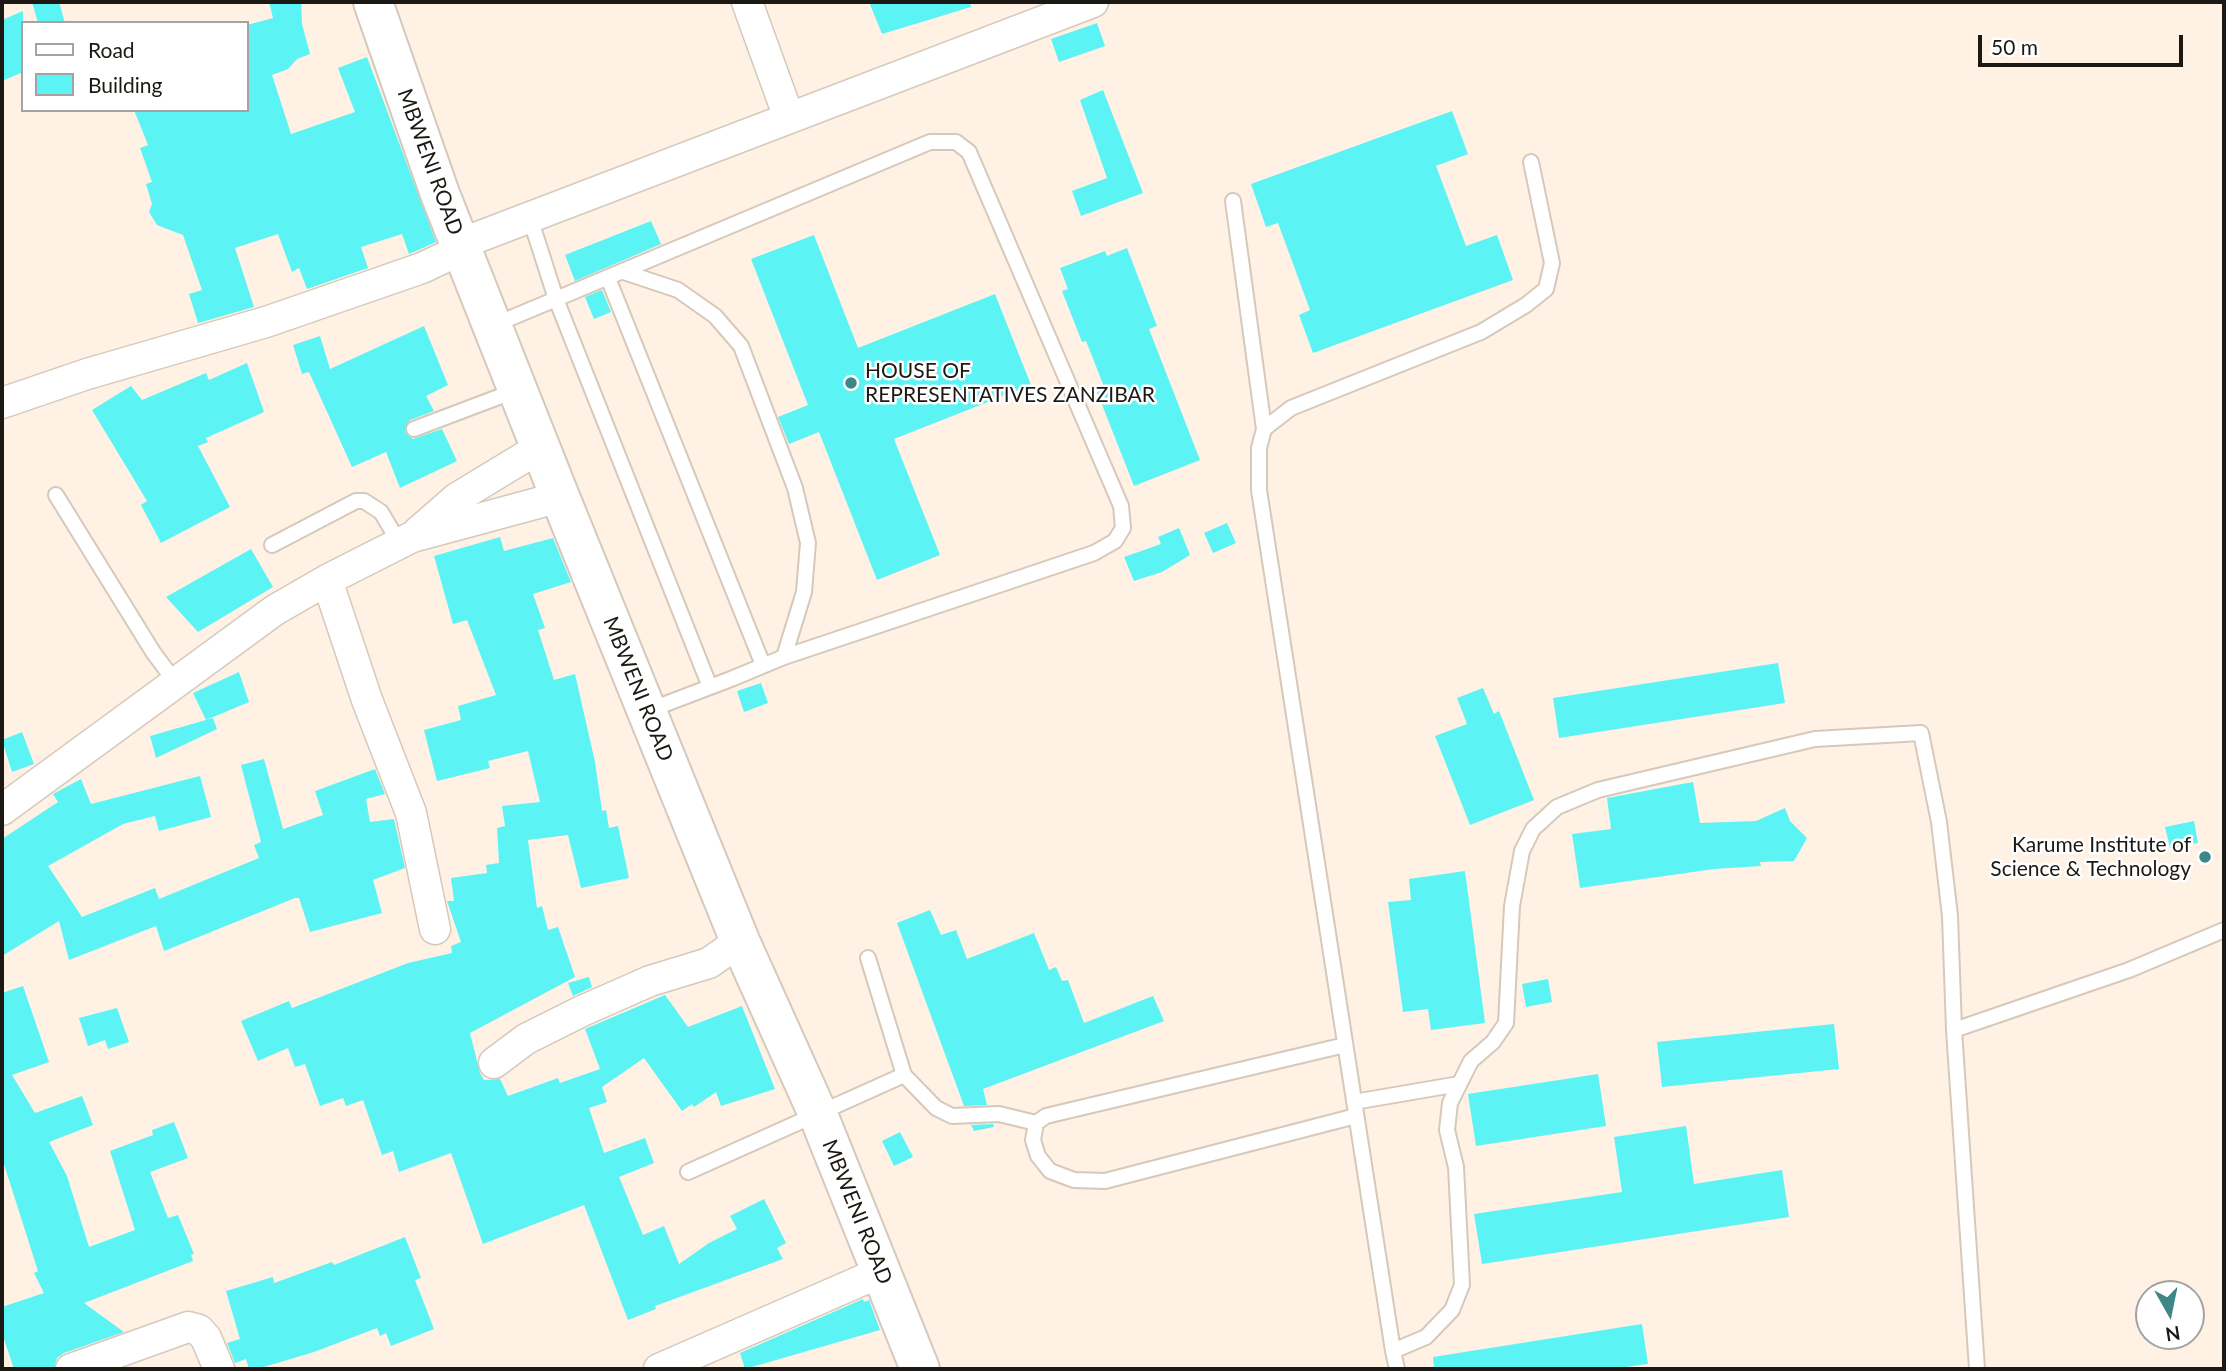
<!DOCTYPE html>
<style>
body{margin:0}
#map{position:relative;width:2226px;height:1371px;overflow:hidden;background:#fff2e5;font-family:Lato,sans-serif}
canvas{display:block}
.frame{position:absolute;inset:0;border:4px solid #1c1813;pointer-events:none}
.legend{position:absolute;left:21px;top:21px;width:228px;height:91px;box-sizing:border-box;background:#fff;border:2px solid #a4a3a1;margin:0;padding:9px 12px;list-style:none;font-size:21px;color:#1c1813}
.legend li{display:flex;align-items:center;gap:14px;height:35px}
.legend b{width:35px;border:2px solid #a4a3a1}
.north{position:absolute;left:2135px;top:1280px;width:70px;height:70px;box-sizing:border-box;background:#fff;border:2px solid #a4a3a1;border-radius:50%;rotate:171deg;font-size:19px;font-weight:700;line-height:28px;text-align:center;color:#1c1813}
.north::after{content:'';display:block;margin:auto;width:24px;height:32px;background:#3e8788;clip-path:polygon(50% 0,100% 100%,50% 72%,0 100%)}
.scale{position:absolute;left:1978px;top:35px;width:205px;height:32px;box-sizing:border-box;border:4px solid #1c1813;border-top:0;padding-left:9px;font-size:21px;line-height:24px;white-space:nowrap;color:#1c1813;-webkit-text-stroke:5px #fff;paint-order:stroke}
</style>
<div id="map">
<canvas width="2226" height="1371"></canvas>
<div class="frame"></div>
<ul class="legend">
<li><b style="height:9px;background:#fff"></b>Road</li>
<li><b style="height:19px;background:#5cf3f5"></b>Building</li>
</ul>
<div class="north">N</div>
<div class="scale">50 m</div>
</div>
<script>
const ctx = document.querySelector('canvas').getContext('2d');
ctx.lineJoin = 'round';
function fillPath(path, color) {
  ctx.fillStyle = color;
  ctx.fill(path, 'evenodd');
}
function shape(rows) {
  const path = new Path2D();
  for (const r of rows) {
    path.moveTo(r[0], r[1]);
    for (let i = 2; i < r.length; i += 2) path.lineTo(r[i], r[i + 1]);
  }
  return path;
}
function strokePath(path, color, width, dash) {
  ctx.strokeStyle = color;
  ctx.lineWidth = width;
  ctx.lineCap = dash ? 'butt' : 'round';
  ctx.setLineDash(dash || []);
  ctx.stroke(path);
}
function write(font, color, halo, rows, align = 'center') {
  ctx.font = font + ' Lato,sans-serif';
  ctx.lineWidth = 5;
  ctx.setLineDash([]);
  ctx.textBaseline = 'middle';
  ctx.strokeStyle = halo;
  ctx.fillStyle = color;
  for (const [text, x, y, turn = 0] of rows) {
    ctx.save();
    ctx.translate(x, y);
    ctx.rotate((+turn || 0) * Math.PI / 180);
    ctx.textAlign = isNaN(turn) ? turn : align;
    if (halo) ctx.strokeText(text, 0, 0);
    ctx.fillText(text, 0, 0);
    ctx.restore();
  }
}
const building = shape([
 [32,2,59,2,65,23,38,23],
 [269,2,301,2,302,24,310,54,297,59,288,69,272,75,291,134,355,112,338,68,367,57,436,242,409,254,402,234,361,247,368,268,307,289,299,268,292,272,278,234,235,248,254,307,198,323,189,294,202,290,183,235,157,225,149,212,152,204,146,184,152,182,140,148,148,145,134,110,247,110,247,25,273,18],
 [869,2,970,2,971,7,882,34],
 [23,11,23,72,2,81,2,20],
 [1097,23,1105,46,1059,62,1051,39],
 [1103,90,1143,193,1081,216,1072,191,1107,178,1080,100],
 [1452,111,1468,154,1436,166,1466,246,1497,235,1513,280,1313,353,1299,315,1310,310,1278,223,1266,227,1251,184],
 [651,221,661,244,575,281,565,255],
 [814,235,858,348,995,294,1031,385,894,439,940,555,877,580,819,432,789,444,778,417,808,405,751,259],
 [1127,248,1157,326,1149,329,1200,460,1134,486,1097,392,1105,389,1086,341,1082,342,1062,291,1068,289,1060,268,1105,251,1107,256],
 [602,290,611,312,594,319,585,297],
 [424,326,448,385,426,396,434,411,410,420,405,432,413,439,442,429,457,461,400,488,386,452,352,467,309,372,302,374,293,345,320,336,330,369],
 [247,363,264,412,206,438,208,442,198,446,230,507,161,543,141,505,147,501,92,410,131,386,142,400,206,373,209,380],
 [1227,523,1236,543,1213,553,1204,533],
 [1179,528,1190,555,1162,572,1134,581,1124,557,1161,544,1158,537],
 [500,537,504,551,553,538,571,582,533,594,545,628,538,630,554,680,575,674,595,762,602,811,606,810,609,828,618,826,629,878,581,888,568,835,528,840,537,908,542,906,548,930,558,927,575,977,470,1033,480,1073,484,1080,500,1079,508,1096,558,1078,560,1083,600,1069,585,1029,665,995,688,1027,742,1006,775,1089,721,1106,716,1092,694,1107,692,1104,682,1111,644,1058,602,1087,607,1102,589,1108,604,1153,645,1138,654,1163,619,1177,643,1235,664,1226,679,1264,709,1243,737,1229,730,1216,764,1199,786,1243,777,1248,783,1259,655,1306,656,1309,628,1320,584,1205,483,1244,451,1153,399,1172,393,1151,382,1155,363,1100,346,1106,343,1098,320,1106,305,1064,295,1067,288,1048,258,1061,241,1021,289,1001,292,1008,408,963,452,953,451,946,461,942,447,901,454,901,451,878,487,873,486,865,499,863,497,828,505,826,502,806,540,802,528,751,488,761,490,768,437,781,424,730,461,720,458,706,496,695,467,620,453,624,434,556],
 [251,549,273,587,198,632,166,597],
 [1778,663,1785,703,1559,738,1553,698],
 [239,672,249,702,206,720,193,693],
 [761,683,768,703,744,712,737,691],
 [1483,688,1494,714,1499,711,1534,800,1470,825,1435,736,1467,724,1457,698],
 [213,718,217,729,156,758,150,736],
 [22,732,34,764,12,772,2,740],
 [264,759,283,829,323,815,315,791,375,769,385,794,366,799,370,822,394,819,405,868,373,880,382,913,310,932,299,898,295,898,164,951,156,926,69,960,59,921,2,956,2,839,58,802,53,794,81,779,91,804,200,776,211,817,159,831,155,816,123,824,48,866,82,917,155,888,159,899,259,858,254,845,261,842,241,765],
 [1693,782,1700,823,1756,821,1785,808,1790,821,1807,838,1794,861,1760,862,1761,866,1714,869,1580,888,1572,834,1611,829,1607,798],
 [2194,821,2198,843,2170,848,2165,827],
 [1465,871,1485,1023,1431,1030,1428,1009,1403,1012,1388,902,1411,900,1409,879],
 [930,910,941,935,956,930,967,959,1034,933,1049,970,1056,967,1062,981,1068,980,1084,1023,1153,996,1164,1021,983,1089,987,1105,964,1106,897,923],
 [589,977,592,987,573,996,568,983],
 [1548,979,1552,1002,1526,1007,1522,984],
 [23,986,49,1062,12,1075,35,1113,82,1096,93,1125,49,1142,67,1176,89,1247,135,1230,110,1151,153,1135,152,1130,174,1122,188,1158,150,1172,168,1218,178,1215,194,1254,191,1255,193,1261,84,1303,124,1332,64,1353,57,1358,54,1369,14,1369,2,1333,2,1307,44,1293,34,1273,38,1271,2,1158,2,993],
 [117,1008,129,1042,108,1049,105,1040,88,1046,79,1018],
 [1834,1024,1839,1069,1662,1087,1657,1042],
 [1598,1074,1606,1126,1476,1146,1468,1094],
 [993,1124,994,1127,974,1131,971,1125],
 [1686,1126,1694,1184,1782,1170,1789,1217,1482,1264,1474,1214,1622,1192,1614,1137],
 [900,1132,913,1157,894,1166,882,1141],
 [405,1237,421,1278,415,1280,434,1329,391,1346,386,1333,380,1336,377,1328,314,1352,257,1369,249,1369,246,1359,235,1363,227,1343,240,1339,226,1291,273,1277,274,1283,332,1262,334,1265],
 [863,1299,864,1302,869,1300,880,1330,745,1369,740,1353],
 [1642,1324,1648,1364,1611,1369,1434,1369,1433,1357]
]);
const lane = shape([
 [1233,201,1264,429],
 [624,272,678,290,715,316,741,346,795,488,808,543,804,592,784,657],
 [608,278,763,665],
 [494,325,556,299,530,218],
 [414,429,517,390],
 [56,495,153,652,176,683],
 [272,545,356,501,364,501,381,512,400,544],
 [647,711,731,679,784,657,1094,553,1115,541,1123,528,1121,506,969,152,956,142,930,142,556,299,710,687],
 [868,958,904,1075,936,1108,952,1116,999,1114,1036,1123],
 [1954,1030,2129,970,2224,930],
 [1345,1045,1046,1116,1036,1123,1033,1140,1038,1156,1050,1171,1074,1180,1105,1181,1356,1116],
 [1354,1102,1459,1084],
 [688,1172,904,1075],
 [1393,1351,1259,490,1259,448,1264,429,1291,408,1481,332,1526,305,1546,289,1552,263,1531,162],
 [1397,1369,1393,1351,1426,1337,1452,1310,1462,1285,1456,1167,1447,1130,1450,1103,1471,1061,1493,1042,1506,1023,1512,906,1522,851,1533,829,1557,807,1598,790,1815,739,1921,733,1939,822,1950,916,1954,1030,1977,1369]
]);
const street = shape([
 [747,2,789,118],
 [460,244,1093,2],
 [2,403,87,374,266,322,422,268,462,249],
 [418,532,457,498,541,447],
 [327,580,367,700,411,813,435,929],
 [2,810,275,610,327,580,412,537,560,497],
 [494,1063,526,1039,582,1011,650,981,709,963,740,941],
 [71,1369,188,1327,199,1330,206,1338,219,1369],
 [659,1369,881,1272]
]);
const secondary = shape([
 [373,2,440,194,560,497,740,941,817,1112,920,1369]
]);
const markers = [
 [851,383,7,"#3e8788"],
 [2205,857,7,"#3e8788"]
];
const streetNames = [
 ["MBWENI ROAD",430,162,70],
 ["MBWENI ROAD",638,689,68],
 ["MBWENI ROAD",857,1212,68]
];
const poiNames = [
 ["HOUSE OF",865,371],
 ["REPRESENTATIVES ZANZIBAR",865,395],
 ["Karume Institute of",2191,845,"right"],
 ["Science & Technology",2191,869,"right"]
];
fillPath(building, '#5cf3f5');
strokePath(lane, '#d5c9bc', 18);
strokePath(street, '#d5c9bc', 33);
strokePath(secondary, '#d5c9bc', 42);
strokePath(lane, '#fff', 14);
strokePath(street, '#fff', 30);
strokePath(secondary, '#fff', 38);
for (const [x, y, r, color] of markers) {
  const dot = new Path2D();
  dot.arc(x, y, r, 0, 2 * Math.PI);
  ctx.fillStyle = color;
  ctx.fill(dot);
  strokePath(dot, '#fff', 2.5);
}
write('21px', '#1c1813', '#fff', streetNames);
write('21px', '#1c1813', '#fff', poiNames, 'left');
</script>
